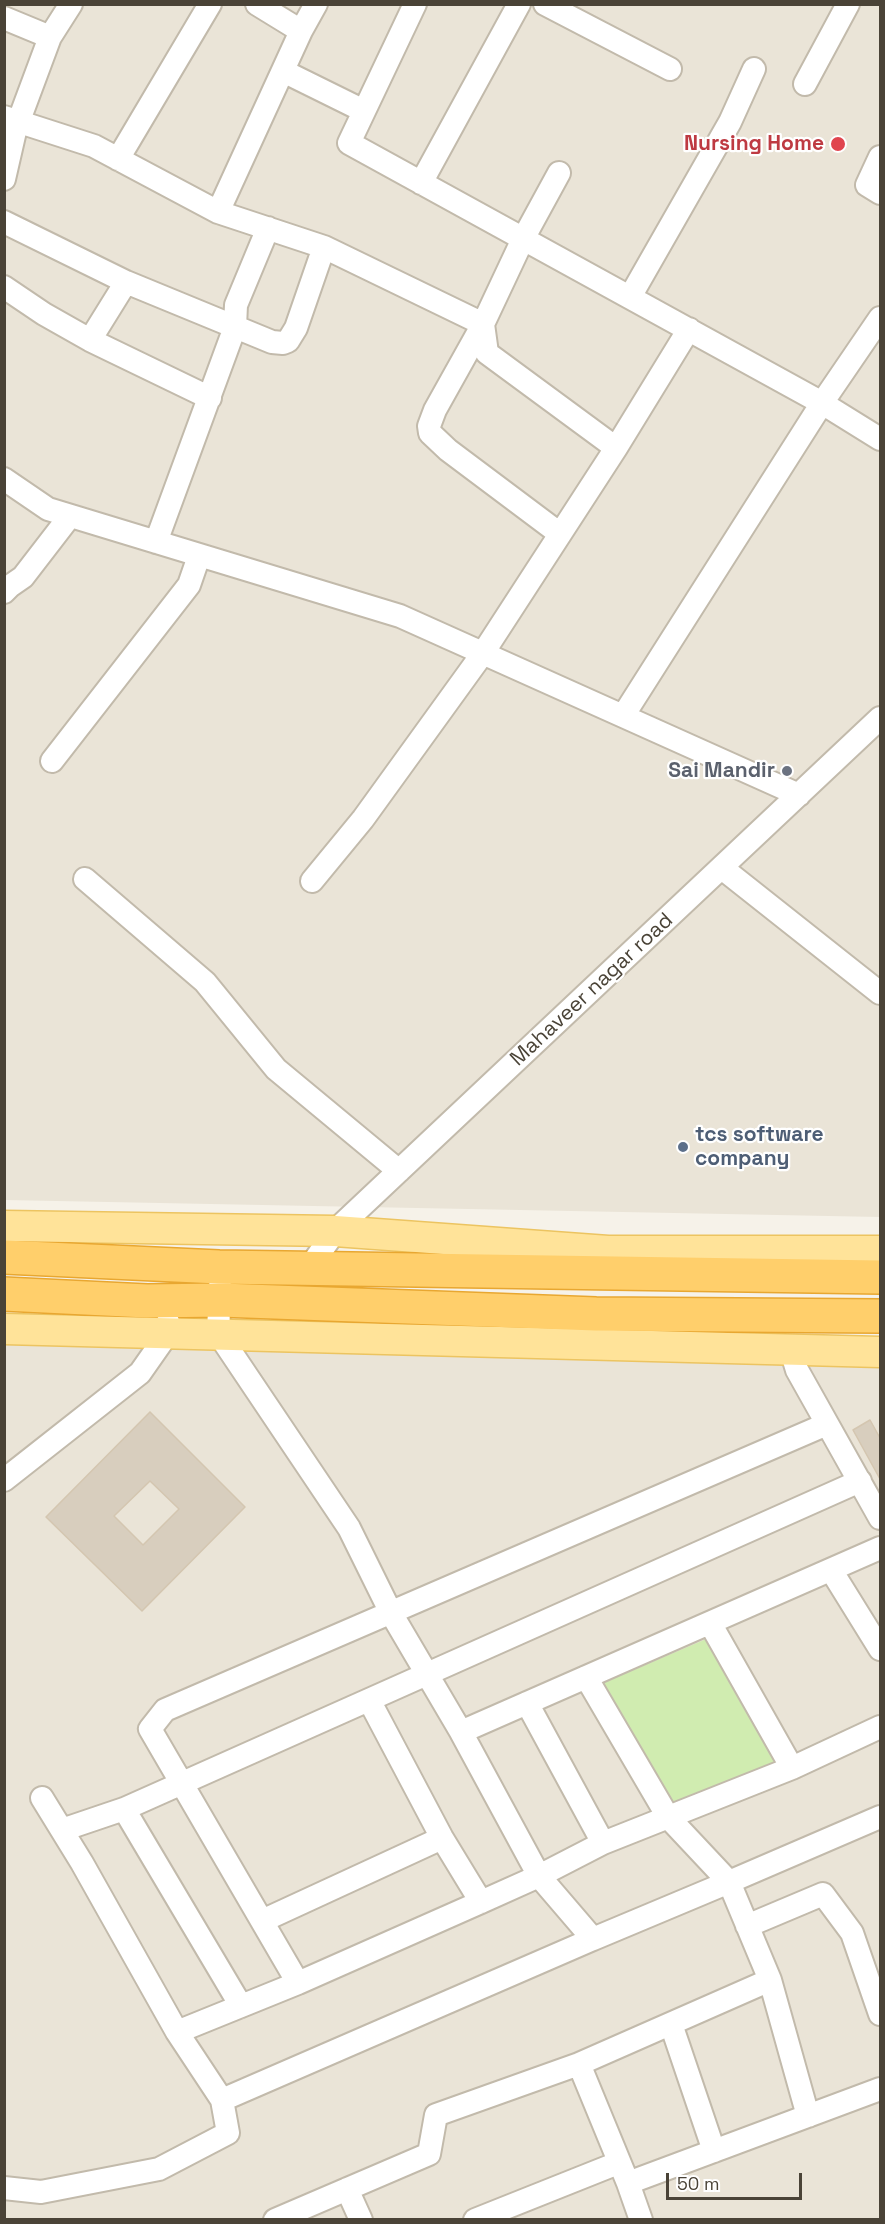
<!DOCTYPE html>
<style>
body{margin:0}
#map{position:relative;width:885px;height:2224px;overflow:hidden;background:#f6f2e9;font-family:"Space Grotesk",sans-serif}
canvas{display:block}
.frame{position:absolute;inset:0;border:6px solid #4a4337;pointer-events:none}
.scale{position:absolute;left:666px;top:2173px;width:136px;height:27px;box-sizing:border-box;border:3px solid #4a4337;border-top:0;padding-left:8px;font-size:18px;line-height:21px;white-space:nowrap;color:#4a4337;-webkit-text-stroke:4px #fff;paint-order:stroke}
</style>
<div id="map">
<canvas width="885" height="2224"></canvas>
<div class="frame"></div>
<div class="scale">50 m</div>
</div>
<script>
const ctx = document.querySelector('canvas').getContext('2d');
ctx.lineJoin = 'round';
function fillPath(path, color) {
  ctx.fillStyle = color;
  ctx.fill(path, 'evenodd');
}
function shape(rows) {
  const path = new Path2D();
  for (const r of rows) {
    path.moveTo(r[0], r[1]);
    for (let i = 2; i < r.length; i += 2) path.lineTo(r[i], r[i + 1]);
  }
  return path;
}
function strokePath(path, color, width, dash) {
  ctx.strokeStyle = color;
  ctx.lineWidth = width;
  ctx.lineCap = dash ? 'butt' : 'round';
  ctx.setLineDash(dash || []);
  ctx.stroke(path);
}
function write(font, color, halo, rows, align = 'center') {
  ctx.font = font + ' "Space Grotesk",sans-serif';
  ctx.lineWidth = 4.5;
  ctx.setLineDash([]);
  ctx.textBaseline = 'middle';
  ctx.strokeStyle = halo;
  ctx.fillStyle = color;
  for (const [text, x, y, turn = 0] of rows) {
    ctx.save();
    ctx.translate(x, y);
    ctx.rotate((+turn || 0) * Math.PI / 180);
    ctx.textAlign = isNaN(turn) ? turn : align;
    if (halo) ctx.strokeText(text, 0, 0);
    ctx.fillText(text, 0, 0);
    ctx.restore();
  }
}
const residential = shape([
 [5,5,880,5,880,1217,5,1200],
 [5,1334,880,1361,880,2219,5,2220]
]);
const green = shape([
 [711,1637,781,1765,667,1816,598,1685]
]);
const building = shape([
 [150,1412,245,1507,142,1611,46,1517,150,1412],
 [150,1481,179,1509,143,1545,114,1516,150,1481],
 [870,1420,880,1438,880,1479,853,1430,870,1420]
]);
const minor = shape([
 [257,4,301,31],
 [415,4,349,143,822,403,623,716],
 [545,4,670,69],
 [4,18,50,37,71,4],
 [283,71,364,111],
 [805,84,848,4],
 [4,117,94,146,218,212,324,247,483,324,487,353,616,448],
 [880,157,867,185,880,193],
 [118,159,210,4],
 [559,173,523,239,483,324,435,410,429,426,430,433,448,450,560,534],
 [4,179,15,131,50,37],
 [421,183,519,4],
 [218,212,301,31,316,4],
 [4,222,126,282,272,342,283,343,288,341,296,328,324,247],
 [4,287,44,314,90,340,210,398],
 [630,297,730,122,754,69],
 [880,318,822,403,880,439],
 [90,340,126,282],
 [4,479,48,509,400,616,799,795],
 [156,542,235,327,236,305,268,228],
 [4,592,10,586,23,577,70,516],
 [52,761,189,585,199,556],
 [722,868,880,993],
 [85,879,205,982,276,1069,399,1171],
 [312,881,363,819,483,653,616,448,689,329],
 [310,1267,335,1231,880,718],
 [220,1286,218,1333,349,1528,391,1613,461,1732,539,1876,593,1939,729,1882,770,1980,579,2064],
 [791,1350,797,1370,880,1518],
 [4,1480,140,1373,168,1333,168,1322],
 [831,1570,880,1649],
 [710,1623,792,1768],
 [586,1677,668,1817,729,1882,880,1817],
 [369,1700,442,1838,481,1902],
 [527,1703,603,1843],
 [461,1732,880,1548],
 [124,1809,241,2006],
 [62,1830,124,1809,860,1481],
 [262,1921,442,1838],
 [747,1926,823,1894,852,1933,880,2014],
 [770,1980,808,2116],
 [298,1983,150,1729,165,1710,827,1424],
 [671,2024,714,2151],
 [177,2032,298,1983,481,1902,539,1876,603,1843,792,1768,880,1727],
 [222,2100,593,1939],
 [4,2188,41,2192,159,2169,228,2133,222,2100,177,2032,82,1863,42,1798],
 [347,2189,361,2220],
 [275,2220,429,2154,436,2115,579,2064,628,2183],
 [475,2220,618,2163],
 [641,2220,628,2183,880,2089]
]);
const major = shape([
 [4,1226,335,1231,608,1251,880,1251],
 [4,1329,880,1352]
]);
const highway = shape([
 [4,1257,219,1267,880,1277],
 [4,1294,147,1301,221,1300,596,1314,880,1316]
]);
const markers = [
 [838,144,8,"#e0444e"],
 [787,771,6,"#6b7280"],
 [683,1147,6,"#5c6f8a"]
];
const healthNames = [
 ["Nursing Home",824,144]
];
const worshipNames = [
 ["Sai Mandir",775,771]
];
const streetNames = [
 ["Mahaveer nagar road",592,990,-43]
];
const serviceNames = [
 ["tcs software",695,1135],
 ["company",695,1159]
];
fillPath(residential, '#eae4d7');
fillPath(green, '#d0ecb0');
fillPath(building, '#d8cebe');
strokePath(building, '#d4c6b0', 1.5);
strokePath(minor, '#c2baab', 26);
strokePath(major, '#ecc461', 33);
strokePath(highway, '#e8a731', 36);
strokePath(minor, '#fff', 22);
strokePath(major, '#ffe399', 30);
strokePath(highway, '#ffcf6b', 33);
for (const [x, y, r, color] of markers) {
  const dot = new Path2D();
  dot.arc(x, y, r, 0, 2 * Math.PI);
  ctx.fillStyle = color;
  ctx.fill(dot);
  strokePath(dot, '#fff', 2);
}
write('bold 21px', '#be3a42', '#fff', healthNames, 'right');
write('bold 21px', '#5b616d', '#fff', worshipNames, 'right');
write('21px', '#4a4337', '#fff', streetNames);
write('bold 21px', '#4e5e75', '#fff', serviceNames, 'left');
</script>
